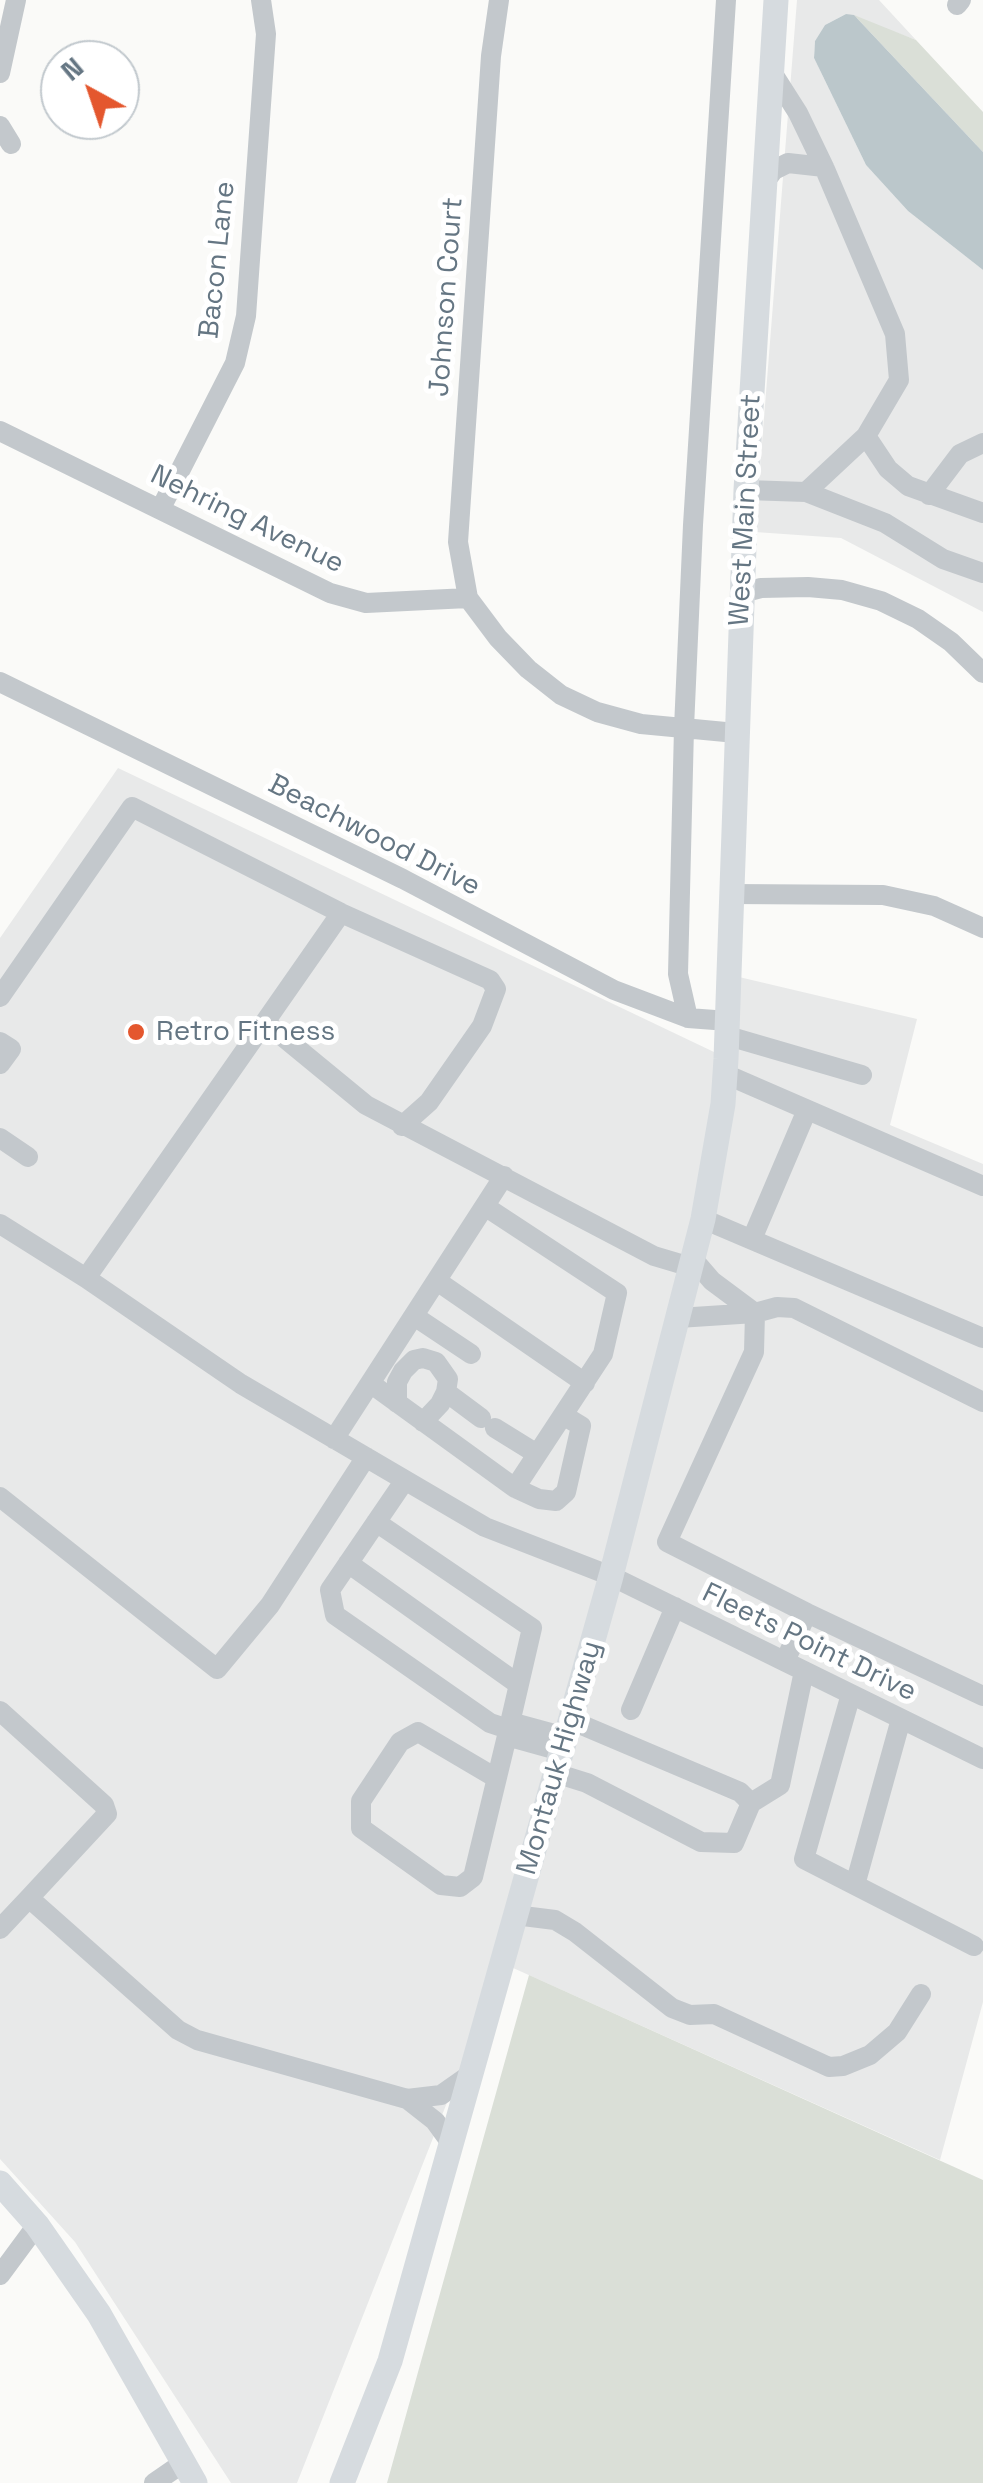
<!DOCTYPE html>
<style>
body{margin:0}
#map{position:relative;width:983px;height:2483px;overflow:hidden;background:#fafaf8;font-family:"Space Grotesk",sans-serif}
canvas{display:block}
.north{position:absolute;left:40px;top:40px;width:100px;height:100px;box-sizing:border-box;background:#fff;border:2px solid #c1c8cd;border-radius:50%;rotate:320deg;font-size:28px;font-weight:700;line-height:40px;text-align:center;color:#657683}
.north::after{content:'';display:block;margin:auto;width:35px;height:45px;background:#e4572e;clip-path:polygon(50% 0,100% 100%,50% 72%,0 100%)}
</style>
<div id="map">
<canvas width="983" height="2483"></canvas>
<div class="north">N</div>
</div>
<script>
const ctx = document.querySelector('canvas').getContext('2d');
ctx.lineJoin = 'round';
function fillPath(path, color) {
  ctx.fillStyle = color;
  ctx.fill(path, 'evenodd');
}
function shape(rows) {
  const path = new Path2D();
  for (const r of rows) {
    path.moveTo(r[0], r[1]);
    for (let i = 2; i < r.length; i += 2) path.lineTo(r[i], r[i + 1]);
  }
  return path;
}
function strokePath(path, color, width, dash) {
  ctx.strokeStyle = color;
  ctx.lineWidth = width;
  ctx.lineCap = dash ? 'butt' : 'round';
  ctx.setLineDash(dash || []);
  ctx.stroke(path);
}
function write(font, color, halo, rows, align = 'center') {
  ctx.font = font + ' "Space Grotesk",sans-serif';
  ctx.lineWidth = 10;
  ctx.setLineDash([]);
  ctx.textBaseline = 'middle';
  ctx.strokeStyle = halo;
  ctx.fillStyle = color;
  for (const [text, x, y, turn = 0] of rows) {
    ctx.save();
    ctx.translate(x, y);
    ctx.rotate((+turn || 0) * Math.PI / 180);
    ctx.textAlign = isNaN(turn) ? turn : align;
    if (halo) ctx.strokeText(text, 0, 0);
    ctx.fillText(text, 0, 0);
    ctx.restore();
  }
}
const built = shape([
 [797,0,879,0,916,40,846,14,825,25,815,41,814,58,866,165,908,211,983,270,983,612,841,538,755,532],
 [118,768,735,1062,739,977,917,1019,890,1125,983,1164,983,2002,940,2160,502,1963,297,2483,231,2483,75,2242,0,2159,0,938]
]);
const green = shape([
 [854,15,916,40,983,112,983,152],
 [529,1975,983,2180,983,2483,387,2483]
]);
const water = shape([
 [846,14,854,15,983,152,983,270,908,211,866,165,814,58,815,41,825,25]
]);
const minor = shape([
 [499,0,491,56,458,542,468,598,498,638,528,669,561,695,597,712,641,724,736,733],
 [957,5,961,0],
 [770,69,798,113,824,167,895,334,899,380,866,436,806,492],
 [0,73,16,0],
 [0,126,11,144],
 [764,183,774,170,788,163,824,167],
 [0,431,330,593,366,603,468,598],
 [866,436,888,469,908,486,983,513],
 [746,490,806,492,885,523,943,559,983,573],
 [929,495,960,454,983,443],
 [161,508,235,363,246,316,266,34,261,0],
 [742,593,761,588,808,587,842,590,881,601,918,619,951,642,983,673],
 [0,682,403,879,614,990,688,1018,728,1021],
 [731,894,883,895,934,906,983,928],
 [0,997,132,807,341,913,490,980,496,989,482,1026,429,1102,402,1126],
 [688,1018,678,974,684,728,693,525,726,0],
 [265,1022,341,913],
 [728,1036,862,1075],
 [0,1042,11,1049,0,1064],
 [725,1074,983,1186],
 [0,1138,28,1157],
 [703,1219,983,1338],
 [0,1224,86,1278],
 [752,1239,807,1110],
 [691,1267,654,1256,366,1105,265,1022,86,1278,241,1384,485,1527,611,1576,983,1759],
 [437,1281,585,1383],
 [414,1316,471,1354],
 [678,1318,755,1313,712,1281,693,1259],
 [370,1383,515,1488,603,1354,617,1293,486,1207],
 [446,1392,481,1418],
 [397,1403,397,1382,403,1371,414,1360,423,1358,436,1362,448,1379,446,1392,440,1404,423,1422],
 [495,1428,537,1454],
 [334,1439,504,1176],
 [405,1480,330,1590,335,1615,490,1723,508,1729],
 [515,1488,539,1499,556,1501,566,1492,581,1426,563,1415],
 [0,1497,217,1669,270,1605,366,1457],
 [376,1522,532,1628,507,1736,473,1877,460,1887,441,1885,361,1828,361,1801,400,1742,418,1732,496,1778],
 [348,1563,518,1684],
 [807,1613,983,1696],
 [785,1661,807,1613,667,1542,754,1352,755,1313,777,1307,794,1308,983,1402],
 [851,1694,804,1859,974,1946],
 [631,1710,675,1607],
 [0,1711,104,1805,107,1814,29,1898],
 [570,1720,740,1792,751,1803],
 [510,1722,565,1737],
 [507,1736,561,1751],
 [555,1773,587,1783,701,1842,734,1843,751,1803,780,1785,804,1671],
 [855,1885,901,1719],
 [515,1915,555,1920,575,1932,672,2008,690,2015,714,2014,829,2067,843,2066,870,2055,897,2032,921,1994],
 [0,1929,29,1898,178,2030,197,2040,407,2099,441,2095,471,2074],
 [407,2099,435,2121,451,2143],
 [0,2275,37,2225],
 [154,2483,183,2463]
]);
const major = shape([
 [0,2183,37,2225,99,2314,195,2483],
 [342,2483,390,2361,611,1576,703,1219,723,1104,726,1059,746,490,776,0]
]);
const markers = [
 [136,1032,10,"#e4572e"]
];
const streetNames = [
 ["Bacon Lane",218,260,-84],
 ["Johnson Court",447,297,-86],
 ["West Main Street",746,510,-87],
 ["Nehring Avenue",247,520,26],
 ["Beachwood Drive",374,836,27],
 ["Fleets Point Drive",809,1643,26],
 ["Montauk Highway",560,1758,-74]
];
const poiNames = [
 ["Retro Fitness",156,1032]
];
fillPath(built, '#e8e9e9');
fillPath(green, '#dadfd7');
fillPath(water, '#bbc7cb');
strokePath(minor, '#c3c8cc', 20);
strokePath(major, '#d6dbdf', 25);
for (const [x, y, r, color] of markers) {
  const dot = new Path2D();
  dot.arc(x, y, r, 0, 2 * Math.PI);
  ctx.fillStyle = color;
  ctx.fill(dot);
  strokePath(dot, '#fff', 4);
}
write('28px', '#657683', '#fff', streetNames);
write('28px', '#657683', '#fff', poiNames, 'left');
</script>
